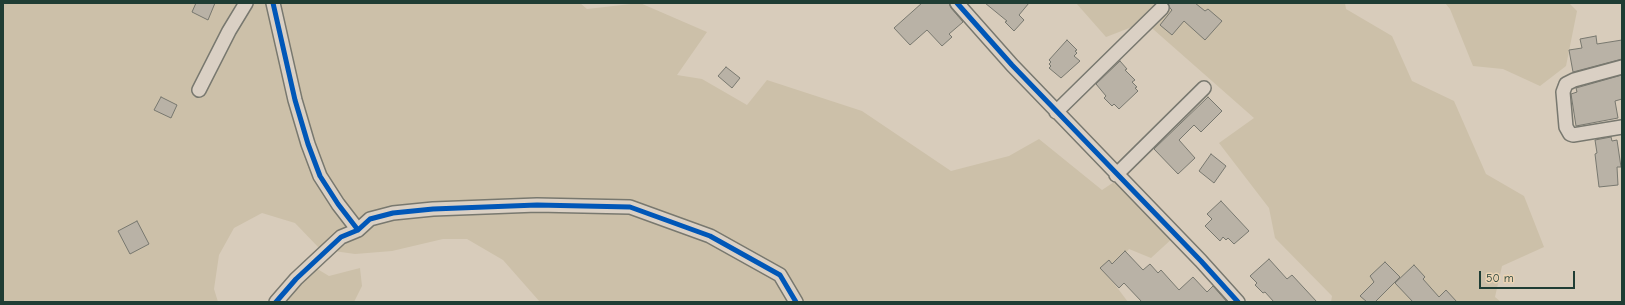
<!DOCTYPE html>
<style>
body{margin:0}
#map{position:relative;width:1625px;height:305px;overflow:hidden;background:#d8ccbb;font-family:"Comic Neue",sans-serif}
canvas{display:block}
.frame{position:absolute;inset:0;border:4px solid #1f3d34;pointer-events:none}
.scale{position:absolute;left:1479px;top:271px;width:96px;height:18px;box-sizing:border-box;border:2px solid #1f3d34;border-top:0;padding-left:5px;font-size:12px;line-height:14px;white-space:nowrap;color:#1f3d34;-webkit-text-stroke:3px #ecd4b4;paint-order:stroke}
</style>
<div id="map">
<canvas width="1625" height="305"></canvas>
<div class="frame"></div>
<div class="scale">50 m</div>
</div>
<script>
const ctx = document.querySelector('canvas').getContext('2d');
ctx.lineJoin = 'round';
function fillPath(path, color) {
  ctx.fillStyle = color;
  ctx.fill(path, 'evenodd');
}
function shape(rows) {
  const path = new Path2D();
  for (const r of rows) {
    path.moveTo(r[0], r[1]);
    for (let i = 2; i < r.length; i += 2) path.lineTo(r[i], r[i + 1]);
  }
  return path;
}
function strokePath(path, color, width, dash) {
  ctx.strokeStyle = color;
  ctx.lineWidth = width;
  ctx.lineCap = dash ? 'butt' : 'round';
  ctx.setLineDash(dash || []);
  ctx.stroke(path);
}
const green = shape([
 [3,3,580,3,587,9,640,3,707,32,677,75,702,79,747,105,767,80,862,111,951,171,1009,156,1039,139,1102,190,1120,178,1175,236,1151,258,1129,249,1107,274,1128,302,540,302,503,260,467,239,443,239,392,251,355,254,320,249,295,223,262,213,234,228,219,255,214,289,218,302,3,302],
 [1076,3,1345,3,1346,9,1392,36,1412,81,1454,101,1486,174,1524,196,1544,247,1502,266,1495,297,1501,302,1331,302,1332,296,1275,238,1269,208,1219,143,1254,118,1145,22,1106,37],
 [1445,3,1569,3,1577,11,1566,66,1540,86,1503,69,1473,66,1450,9],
 [314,267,329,276,360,268,362,286,354,302,287,302]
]);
const building = shape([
 [196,3,215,3,208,20,192,12,196,3],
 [922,3,949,3,951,8,963,22,949,34,952,37,942,46,927,30,910,45,894,28,922,3],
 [985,3,1029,3,1019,15,1024,20,1014,31,1005,22,1007,21,985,3],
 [1168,3,1195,3,1205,11,1208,9,1222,21,1205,40,1184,21,1172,35,1160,25,1172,10,1170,8,1168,3],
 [1596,36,1597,44,1622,40,1622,59,1573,72,1569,50,1582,48,1580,39,1596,36],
 [1067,40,1077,50,1075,51,1077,53,1074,56,1080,61,1061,78,1049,68,1051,66,1049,64,1051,62,1049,60,1067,40],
 [1120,61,1127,69,1125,70,1135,80,1132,82,1137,87,1135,88,1138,91,1119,109,1114,104,1112,106,1104,98,1106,96,1096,84,1120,61],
 [726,67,740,78,732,88,718,76,726,67],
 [1622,75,1622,99,1615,101,1618,118,1576,126,1571,94,1577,92,1576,88,1622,75],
 [161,97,177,105,171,118,154,110,161,97],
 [1208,97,1222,111,1201,132,1194,125,1179,140,1195,158,1178,174,1154,149,1208,97],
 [1611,137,1612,141,1617,140,1621,167,1617,167,1618,185,1599,187,1595,154,1597,153,1595,140,1611,137],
 [1211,154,1226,166,1214,183,1199,171,1211,154],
 [1221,201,1249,231,1234,244,1228,238,1226,240,1223,237,1220,241,1205,226,1212,219,1207,214,1221,201],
 [137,221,149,244,130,254,118,231,137,221],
 [1125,251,1143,270,1150,264,1158,273,1161,270,1179,290,1193,277,1207,292,1213,286,1227,302,1142,302,1124,283,1119,288,1100,268,1109,260,1112,264,1125,251],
 [1269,259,1287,279,1292,275,1317,302,1274,302,1265,292,1263,293,1255,285,1257,283,1250,276,1269,259],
 [1385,262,1400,277,1375,302,1367,302,1360,296,1374,282,1370,276,1385,262],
 [1414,265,1425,277,1423,279,1439,297,1446,290,1457,302,1413,302,1395,283,1414,265]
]);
const minor = shape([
 [273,3,295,100,308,144,320,176,338,204,358,230],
 [957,3,1012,65,1201,261,1238,302],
 [1622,67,1574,80,1566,84,1563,92,1566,127,1570,134,1573,135,1622,127],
 [199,90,229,31,246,3],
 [1056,112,1162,8],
 [1116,175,1204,88],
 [276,302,296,279,341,237,358,230,370,219,393,213,433,209,537,205,630,207,710,236,780,275,796,302]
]);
const cycleway = shape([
 [273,3,295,100,308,144,320,176,338,204,358,230],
 [957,3,1012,65,1201,261,1238,302],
 [276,302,296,279,341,237,358,230,370,219,393,213,433,209,537,205,630,207,710,236,780,275,796,302]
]);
fillPath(green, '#ccc0a9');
fillPath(building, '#b9b2a6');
strokePath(building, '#78786f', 1);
strokePath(minor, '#78786f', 16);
strokePath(minor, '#dad0c4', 13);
strokePath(cycleway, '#0057b8', 5);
</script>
